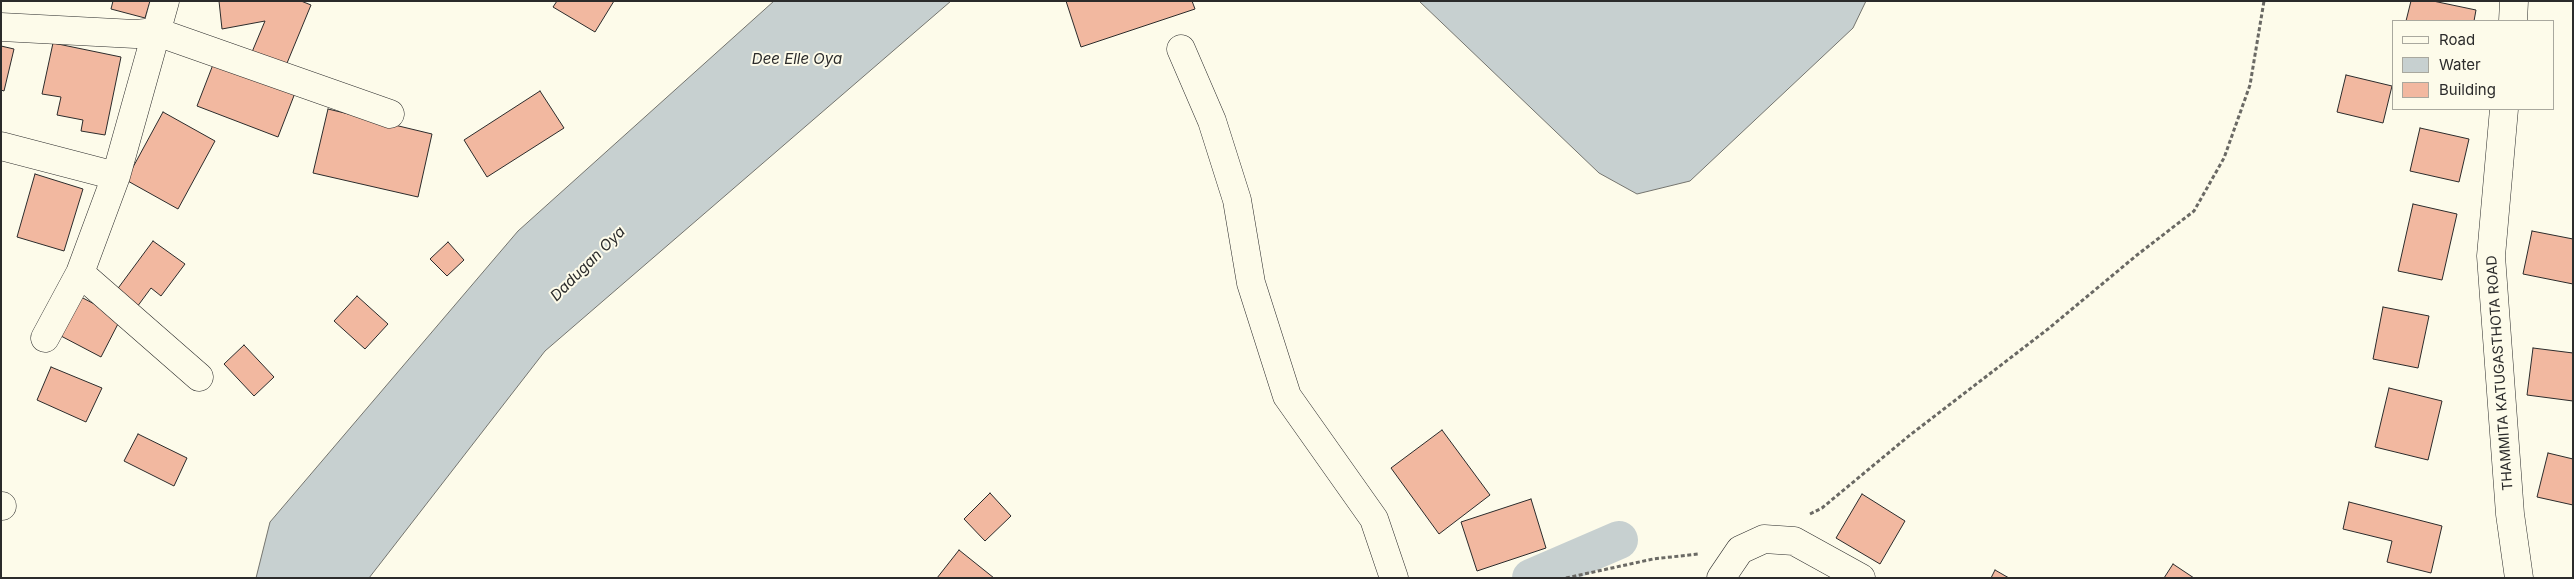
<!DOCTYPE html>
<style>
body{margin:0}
#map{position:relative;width:2574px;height:579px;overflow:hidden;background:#fdfbea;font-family:Inter,sans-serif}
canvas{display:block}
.frame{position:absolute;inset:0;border:2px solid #2b2b2b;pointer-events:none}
.legend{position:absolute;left:2392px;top:20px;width:162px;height:90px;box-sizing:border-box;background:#fdfbea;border:1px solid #a9a89e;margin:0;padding:6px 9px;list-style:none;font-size:15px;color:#2b2b2b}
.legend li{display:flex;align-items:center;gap:10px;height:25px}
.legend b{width:25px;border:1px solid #a9a89e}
</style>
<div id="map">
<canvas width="2574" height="579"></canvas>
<div class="frame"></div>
<ul class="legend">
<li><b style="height:6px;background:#fdfbea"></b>Road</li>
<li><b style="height:14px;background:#c7d0d0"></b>Water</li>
<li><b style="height:14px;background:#f2b8a0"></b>Building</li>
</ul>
</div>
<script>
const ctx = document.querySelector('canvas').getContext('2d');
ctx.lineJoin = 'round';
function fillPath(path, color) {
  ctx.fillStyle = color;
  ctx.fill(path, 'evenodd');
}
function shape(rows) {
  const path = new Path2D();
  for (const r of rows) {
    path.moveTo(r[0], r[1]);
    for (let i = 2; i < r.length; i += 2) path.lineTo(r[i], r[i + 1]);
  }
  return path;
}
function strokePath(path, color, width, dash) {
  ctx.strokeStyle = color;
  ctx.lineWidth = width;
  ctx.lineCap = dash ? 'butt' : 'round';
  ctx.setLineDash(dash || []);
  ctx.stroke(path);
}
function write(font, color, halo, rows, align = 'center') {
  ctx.font = font + ' Inter,sans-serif';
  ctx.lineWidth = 4;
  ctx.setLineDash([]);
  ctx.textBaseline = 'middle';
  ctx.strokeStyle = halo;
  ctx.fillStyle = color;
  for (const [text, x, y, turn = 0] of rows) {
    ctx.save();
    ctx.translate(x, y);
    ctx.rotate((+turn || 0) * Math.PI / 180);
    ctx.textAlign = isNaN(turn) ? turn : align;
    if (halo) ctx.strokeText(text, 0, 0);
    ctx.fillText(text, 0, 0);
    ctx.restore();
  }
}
const water = shape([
 [774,1,951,1,545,351,369,578,256,578,270,522,518,231,774,1],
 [1419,1,1866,1,1853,28,1690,181,1637,194,1599,173,1419,1]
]);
const canal = shape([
 [1531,578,1619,540]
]);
const building = shape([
 [113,1,150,1,145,18,111,9,113,1],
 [219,1,301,1,311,5,285,68,252,52,265,21,222,29,219,1],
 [557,1,614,1,595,32,553,7,557,1],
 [1066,1,1192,1,1195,9,1081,47,1066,1],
 [2411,1,2433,1,2476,10,2474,21,2406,21,2411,1],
 [53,43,121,57,105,135,81,131,83,120,57,115,61,97,42,94,53,43],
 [1,46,14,49,4,91,1,90,1,46],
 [214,62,295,93,278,137,197,106,214,62],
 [2346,75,2392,86,2383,123,2337,112,2346,75],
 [540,91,564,128,487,177,464,140,540,91],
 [328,109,432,134,418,197,313,173,328,109],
 [163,112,215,141,178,209,126,180,163,112],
 [2420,128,2469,139,2459,182,2410,171,2420,128],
 [35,174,83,189,64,251,17,237,35,174],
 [2413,204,2457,214,2442,280,2398,271,2413,204],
 [2532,231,2573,239,2573,284,2523,274,2532,231],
 [153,241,185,264,161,296,151,288,137,307,116,291,153,241],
 [448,242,464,260,447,276,430,259,448,242],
 [357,296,388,324,365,349,334,321,357,296],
 [81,297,121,318,101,357,61,336,81,297],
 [2383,307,2429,316,2418,368,2373,359,2383,307],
 [244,345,274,377,254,396,224,364,244,345],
 [2533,348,2573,353,2573,401,2527,395,2533,348],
 [51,367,102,388,86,422,37,400,51,367],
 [2389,388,2442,401,2428,460,2375,447,2389,388],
 [1442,430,1490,495,1439,534,1391,468,1442,430],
 [138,434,187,458,174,486,124,461,138,434],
 [2548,453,2573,459,2573,505,2537,497,2548,453],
 [990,493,1011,516,985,541,964,519,990,493],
 [1862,494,1905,521,1880,564,1836,538,1862,494],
 [1531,499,1546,548,1477,571,1461,522,1531,499],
 [2349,502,2442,526,2431,573,2387,562,2392,541,2343,529,2349,502],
 [959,550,994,578,937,578,959,550],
 [2173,564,2194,578,2164,578,2173,564],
 [1995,570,2009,578,1991,578,1995,570]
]);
const path = shape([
 [1810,514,1822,508,1910,435,2048,329,2137,255,2194,211,2224,158,2250,85,2264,1],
 [1566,578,1653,559,1698,554]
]);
const minor = shape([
 [2513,21,2514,1],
 [1,27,135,34,157,32,390,114],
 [1181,49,1212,121,1237,200,1251,283,1287,396,1374,519,1394,578],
 [2504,109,2491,256,2510,514,2519,578],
 [1,146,116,176],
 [80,273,199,377],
 [45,338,80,273,116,176,165,1],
 [1,506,2,506],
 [1721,578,1740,550,1764,539,1794,541,1861,578]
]);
const streetNames = [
 ["THAMMITA KATUGASTHOTA ROAD",2500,373,-94]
];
const waterNames = [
 ["Dee Elle Oya",797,59],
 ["Dadugan Oya",588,264,-45]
];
fillPath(water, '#c7d0d0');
strokePath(water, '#74746e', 1);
strokePath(canal, '#c7d0d0', 38);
fillPath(building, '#f2b8a0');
strokePath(building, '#2b2b2b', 1);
strokePath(minor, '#2b2b2b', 29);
strokePath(path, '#6a6964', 3, [4, 2.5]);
strokePath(minor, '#fdfbea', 28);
write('14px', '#2b2b2b', '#fdfbea', streetNames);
write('italic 15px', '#2b2b2b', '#fdfbea', waterNames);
</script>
